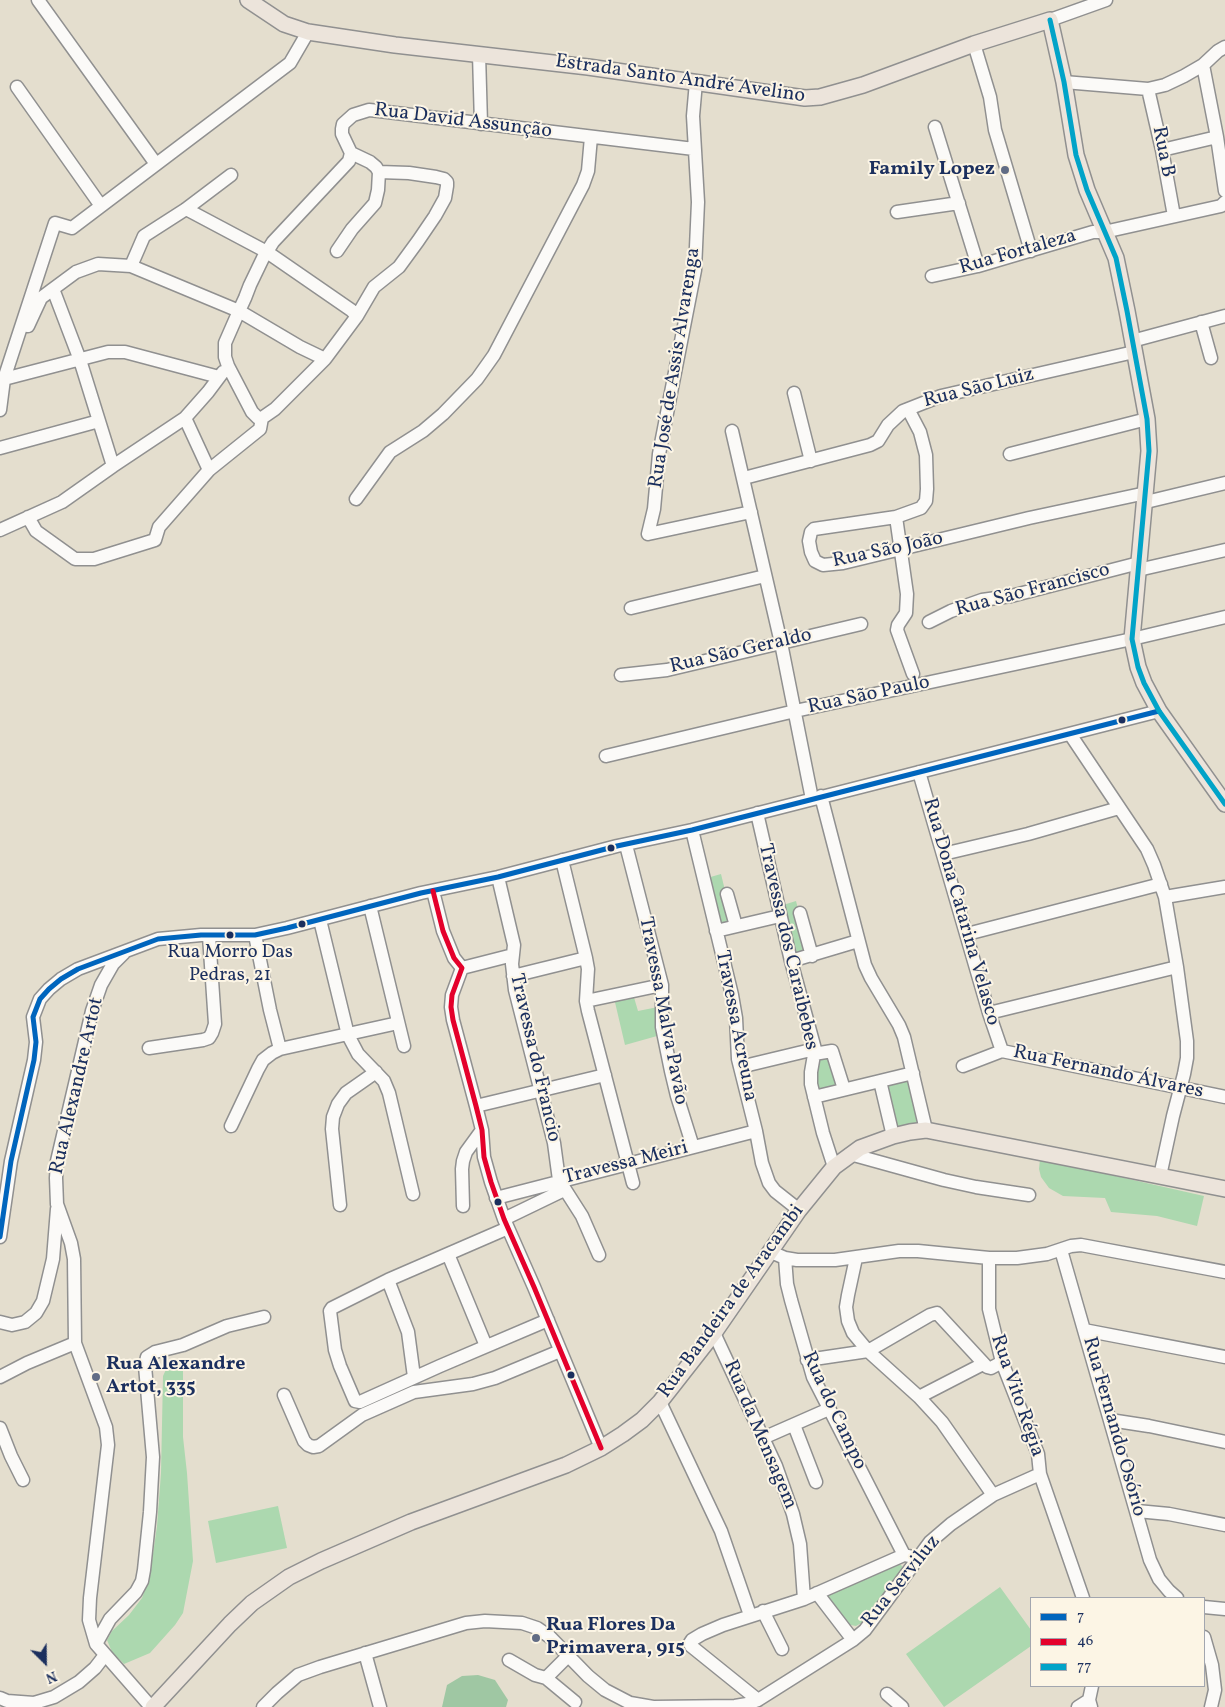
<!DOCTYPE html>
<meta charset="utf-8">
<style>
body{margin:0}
#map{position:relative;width:1225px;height:1707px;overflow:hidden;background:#e4dece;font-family:Vollkorn,serif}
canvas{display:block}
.legend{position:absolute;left:1030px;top:1597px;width:175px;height:90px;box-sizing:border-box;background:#fcf5e5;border:1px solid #a2a6af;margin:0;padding:6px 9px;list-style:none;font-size:15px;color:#1b2f5e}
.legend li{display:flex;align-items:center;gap:10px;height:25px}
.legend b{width:25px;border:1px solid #a2a6af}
.north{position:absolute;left:20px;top:1637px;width:50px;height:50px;-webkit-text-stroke:4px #fcf5e5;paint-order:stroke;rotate:157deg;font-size:14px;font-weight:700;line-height:20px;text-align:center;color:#1b2f5e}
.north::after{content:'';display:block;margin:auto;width:18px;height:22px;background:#1b2f5e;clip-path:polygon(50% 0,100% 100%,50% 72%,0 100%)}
</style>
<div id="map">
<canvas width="1225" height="1707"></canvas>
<ul class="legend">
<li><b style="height:6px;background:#0065bd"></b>7</li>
<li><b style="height:6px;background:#e4002b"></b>46</li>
<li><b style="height:6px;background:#01a3c8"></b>77</li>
</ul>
<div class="north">N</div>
</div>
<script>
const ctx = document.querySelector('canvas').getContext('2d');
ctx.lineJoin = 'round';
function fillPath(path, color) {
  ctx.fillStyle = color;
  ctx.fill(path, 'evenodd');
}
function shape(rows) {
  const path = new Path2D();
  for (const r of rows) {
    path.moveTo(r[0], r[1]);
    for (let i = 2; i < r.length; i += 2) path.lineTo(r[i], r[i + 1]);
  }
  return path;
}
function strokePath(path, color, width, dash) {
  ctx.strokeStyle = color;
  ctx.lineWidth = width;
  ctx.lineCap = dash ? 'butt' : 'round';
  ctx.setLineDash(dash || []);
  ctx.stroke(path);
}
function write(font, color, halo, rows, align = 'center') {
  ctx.font = font + ' Vollkorn,serif';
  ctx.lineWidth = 4;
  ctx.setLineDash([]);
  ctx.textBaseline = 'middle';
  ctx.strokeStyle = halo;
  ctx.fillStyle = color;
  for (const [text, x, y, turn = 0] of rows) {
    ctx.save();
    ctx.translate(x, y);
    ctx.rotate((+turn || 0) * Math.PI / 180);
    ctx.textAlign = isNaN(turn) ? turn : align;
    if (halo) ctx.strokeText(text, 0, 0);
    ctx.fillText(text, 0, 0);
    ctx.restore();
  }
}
const green = shape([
 [721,874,734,927,721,930,707,878],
 [796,901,810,954,796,957,783,905],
 [633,994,638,1011,658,1007,658,1029,657,1036,625,1045,614,998],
 [831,1053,840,1087,818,1094,814,1078,817,1058],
 [907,1076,918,1119,915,1125,899,1129,896,1127,886,1082],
 [1040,1159,1204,1196,1197,1226,1157,1216,1111,1212,1105,1198,1063,1196,1049,1188,1041,1177,1039,1169],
 [178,1360,183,1371,183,1437,187,1473,193,1561,183,1613,175,1625,150,1653,124,1664,112,1652,107,1640,112,1631,129,1615,142,1598,150,1575,157,1526,161,1473,163,1376,169,1363],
 [278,1506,287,1548,216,1563,208,1521],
 [898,1563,902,1566,903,1570,865,1621,856,1626,845,1624,828,1597,828,1595],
 [1000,1587,1031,1630,1031,1646,944,1707,906,1654]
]);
const forest = shape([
 [478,1675,495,1680,508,1700,506,1707,442,1707,447,1685,462,1676]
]);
const minor = shape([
 [38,0,156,164],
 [1050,20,1106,0],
 [974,44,990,97,995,130,1031,251],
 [479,54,481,124],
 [1203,65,1217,137,1225,191],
 [1064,82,1148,89,1165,85,1184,76,1203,65,1218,51,1225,47],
 [17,87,101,206],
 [1148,89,1162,150,1174,216],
 [935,127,978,266],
 [1162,150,1217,137],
 [186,209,267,252,351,310,357,316,374,287,399,267,418,241,435,216,445,198,447,186,447,182,444,179,436,177,409,173,379,172],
 [897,212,959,203],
 [337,251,352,229,375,203,378,190,379,172,376,167,370,162,351,153],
 [131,266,239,311,300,347,325,359,275,409,262,418,258,418,252,412,228,366,225,357,225,343,239,311,245,298,250,285,263,258,273,242,349,161,351,153,342,134,342,129,343,124,353,115,369,110,379,111,694,149],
 [932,276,978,266,1093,232,1104,232,1221,206,1225,202],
 [1201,322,1211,358],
 [28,326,41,298,53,289],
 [1132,341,1225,316],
 [325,359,357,316],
 [4,379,55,223,72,228,290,63,308,32],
 [4,379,108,352,125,352,219,377],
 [794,393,811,461],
 [908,409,920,432,926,455,927,489,926,501,921,508,896,517,814,529,811,532,809,541,811,552,815,561,823,565,843,563,1029,518,1146,493],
 [0,410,4,379,7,371],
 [185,418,209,470,260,429,262,418],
 [732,431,781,643,812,799],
 [0,448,99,421],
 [1010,454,1147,419],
 [113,466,185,418,208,392,223,372],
 [744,478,870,445,878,441,888,425,903,411,941,396,1134,352],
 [356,499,390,452,423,431,443,414,477,379,494,355,583,185,588,171,591,137],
 [1146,502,1225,483],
 [28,517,36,531,75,559,94,559,155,540,159,527,209,470],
 [896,517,907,594,906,613,898,625,897,630,913,674],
 [0,530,62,502,113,466,80,360,53,289,76,272,98,264,131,266,144,236,186,209,231,175],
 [648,534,654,509,659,454,695,270,698,202,693,116,696,82],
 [648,534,751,512],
 [1138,570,1225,550],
 [631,608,765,576],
 [929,622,951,611,982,600,1011,596,1139,563],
 [621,675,667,670,861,624],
 [1070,734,1147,849,1154,865,1165,897,1177,967,1187,1041,1187,1058,1184,1074,1173,1116,1160,1176],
 [606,756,795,711,1132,639,1225,617],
 [919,772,989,1013,1002,1051],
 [821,796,865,965,871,978,899,1025,904,1037,926,1130],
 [757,813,791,961,815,1049,811,1072,811,1084,823,1133,834,1167],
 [692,830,732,995,736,1018,738,1059,756,1131,762,1163,769,1183,775,1191,799,1210],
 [626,845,662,985,662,1027,671,1071,677,1096,693,1147],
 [943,854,1028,834,1119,808],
 [562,860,586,958,588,969,586,1001,588,1011,633,1183],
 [498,877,514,945,512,964,515,990,554,1143,559,1180,582,1216,599,1255],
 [433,891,443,931,454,958,462,968,452,995,451,1007,453,1020,476,1106,482,1130,484,1157,491,1182,504,1219,534,1287,601,1448],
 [727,894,736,926],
 [1165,897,1225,887],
 [370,906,404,1046],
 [800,913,812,956],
 [320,920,348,1035,358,1054,384,1081,389,1093,413,1194],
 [716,931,780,916],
 [967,934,1161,884],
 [255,935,270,1010,280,1049],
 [124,953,113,964,101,985,92,1011,57,1161,56,1178,57,1204,71,1243,74,1259,75,1343,106,1427,108,1445,90,1598,89,1620,96,1644,151,1707],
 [791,961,858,941],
 [462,968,513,955],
 [513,976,586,958],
 [586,1001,662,985],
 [989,1013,1177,967],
 [149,1048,203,1040,209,1038,212,1033,215,1024,209,936],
 [814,1054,832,1051,844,1089],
 [963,1066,1002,1051,1225,1097],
 [740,1067,815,1049],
 [880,1081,893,1136],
 [814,1097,913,1073],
 [476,1106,605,1075],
 [231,1126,258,1069,263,1060,272,1053,280,1049,398,1023],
 [850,1154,944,1180,976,1187,1029,1195],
 [496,1198,756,1131],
 [340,1205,332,1129,333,1117,338,1104,346,1093,376,1072],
 [463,1206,462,1169,463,1161,466,1152,482,1130],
 [504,1219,564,1190],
 [508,1228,388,1280,332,1308,330,1311,335,1350,340,1366,355,1401,360,1402,440,1366,548,1320],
 [0,1237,11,1161,34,1060,36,1042,33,1017,40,999,49,989,61,979,78,969,158,939,201,935,255,935,287,928,421,893,498,877,617,846,692,830,1159,711],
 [1061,1250,1150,1560,1159,1579,1169,1591,1177,1598],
 [771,1252,785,1258,797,1260,835,1260,899,1251,918,1251,989,1258,1017,1258,1047,1254,1071,1246,1081,1245,1225,1272],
 [448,1254,486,1346],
 [785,1258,787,1284,791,1300,813,1377,904,1555],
 [856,1258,848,1295,846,1307,848,1321,853,1333,868,1351,919,1397,942,1422,993,1495],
 [989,1258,989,1309,1002,1362,1038,1454,1040,1474,1083,1598],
 [388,1280,408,1332,414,1377],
 [0,1322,12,1325,25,1322,36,1313,43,1301,53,1259,57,1209],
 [1084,1330,1225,1357],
 [714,1333,776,1466,793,1514,800,1544,804,1599],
 [807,1360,868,1351,930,1315,937,1313,987,1367,991,1368,1002,1362],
 [0,1377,27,1363,75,1343],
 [284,1395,304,1441,308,1445,313,1447,319,1446,362,1415,414,1392,473,1384,495,1378,560,1351],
 [919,1397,983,1364],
 [660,1402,721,1531,750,1615],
 [1110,1420,1149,1426,1225,1442],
 [794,1425,816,1482],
 [0,1428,11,1456,23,1480],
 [763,1438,829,1409],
 [1137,1511,1169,1514,1225,1525],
 [817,1593,853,1640],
 [1204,1607,1225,1609],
 [763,1611,782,1649],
 [1204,1637,1212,1665,1215,1690,1211,1707],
 [96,1644,110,1619,136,1592,142,1581,144,1570,150,1512,153,1457,145,1366,147,1357,155,1352,183,1345,227,1326,264,1317],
 [365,1653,380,1707],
 [568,1656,546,1678,575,1702],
 [509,1660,535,1675,546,1678],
 [887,1694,902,1707],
 [0,1698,7,1701,34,1703,54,1697,79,1682,95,1668,105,1655],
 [758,1700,691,1646,690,1643,692,1640,702,1634,723,1625,804,1599,904,1555,918,1558],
 [263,1707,277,1693,298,1675,320,1667,466,1623,485,1621,522,1623,537,1628,550,1637,588,1676,605,1690,630,1703,653,1707],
 [654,1707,735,1706,747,1704,758,1700,853,1640,865,1630,930,1542,951,1524,993,1495,1040,1474],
 [1078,1707,1089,1700],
 [1091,1707,1089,1700,1092,1686]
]);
const major = shape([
 [248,0,284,24,308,32,395,45,588,67,805,98,820,97,863,85,974,44,1050,20,1064,82,1076,155,1087,190,1116,258,1127,311,1147,419,1149,451,1132,639,1138,667,1144,683,1159,711,1225,804],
 [153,1707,230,1624,252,1603,289,1577,321,1561,411,1522,566,1465,601,1448,623,1434,642,1420,660,1402,714,1333,799,1210,834,1167,860,1148,893,1136,910,1132,926,1130,1225,1189]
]);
const bus1 = shape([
 [0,1237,11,1161,34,1060,36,1042,33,1017,40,999,49,989,61,979,78,969,158,939,201,935,255,935,287,928,421,893,498,877,617,846,692,830,1159,711]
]);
const bus2 = shape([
 [433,891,443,931,454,958,462,968,452,995,451,1007,453,1020,476,1106,482,1130,484,1157,491,1182,504,1219,534,1287,601,1448]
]);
const bus3 = shape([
 [1050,20,1064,82,1076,155,1087,190,1116,258,1127,311,1147,419,1149,451,1132,639,1138,667,1144,683,1159,711,1225,804]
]);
const markers = [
 [1005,170,5,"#616c85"],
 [1122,720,4.5,"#1b2f5e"],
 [611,848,4.5,"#1b2f5e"],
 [302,924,4.5,"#1b2f5e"],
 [230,935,4.5,"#1b2f5e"],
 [498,1202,4.5,"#1b2f5e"],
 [571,1375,4.5,"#1b2f5e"],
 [96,1377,5,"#616c85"],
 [536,1638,5,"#616c85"]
];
const busNames = [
 ["Rua Morro Das",230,954],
 ["Pedras, 21",230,977]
];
const streetNames = [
 ["Estrada Santo André Avelino",680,80,8],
 ["Rua David Assunção",463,122,7],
 ["Rua B",1162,152,79],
 ["Rua Fortaleza",1018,253,-16],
 ["Rua José de Assis Alvarenga",676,368,-81],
 ["Rua São Luiz",979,389,-14],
 ["Rua São João",888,551,-12],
 ["Rua São Francisco",1033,591,-15],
 ["Rua São Geraldo",741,652,-13],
 ["Rua São Paulo",869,696,-12],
 ["Rua Dona Catarina Velasco",960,912,74],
 ["Travessa dos Caraibebes",787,947,77],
 ["Travessa Malva Pavão",662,1011,79],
 ["Travessa Acreuna",735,1026,79],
 ["Travessa do Francio",534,1058,77],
 ["Rua Fernando Álvares",1108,1073,12],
 ["Rua Alexandre Artot",78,1086,-77],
 ["Travessa Meiri",626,1164,-14],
 ["Rua Bandeira de Aracambi",732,1302,-54],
 ["Rua Vito Régia",1016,1396,71],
 ["Rua do Campo",833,1411,65],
 ["Rua Fernando Osório",1113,1427,74],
 ["Rua da Mensagem",759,1435,67],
 ["Rua Serviluz",902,1582,-51]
];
const poiNames = [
 ["Family Lopez",995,170,"right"],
 ["Rua Alexandre",106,1365],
 ["Artot, 335",106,1388],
 ["Rua Flores Da",546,1626],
 ["Primavera, 915",546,1649]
];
fillPath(green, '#acd8af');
fillPath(forest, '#9fc7a3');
strokePath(minor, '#909090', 15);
strokePath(major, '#909090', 18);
strokePath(minor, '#fbfaf8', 12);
strokePath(major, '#ece4db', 15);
strokePath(bus1, '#0065bd', 5);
strokePath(bus2, '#e4002b', 5);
strokePath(bus3, '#01a3c8', 5);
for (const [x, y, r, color] of markers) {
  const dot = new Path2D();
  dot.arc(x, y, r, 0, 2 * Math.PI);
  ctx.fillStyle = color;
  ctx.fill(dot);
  strokePath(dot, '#fcf5e5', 2);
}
write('19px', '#1b2f5e', '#fcf5e5', busNames);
write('20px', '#1b2f5e', '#fcf5e5', streetNames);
write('bold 20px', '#1b2f5e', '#fcf5e5', poiNames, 'left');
</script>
